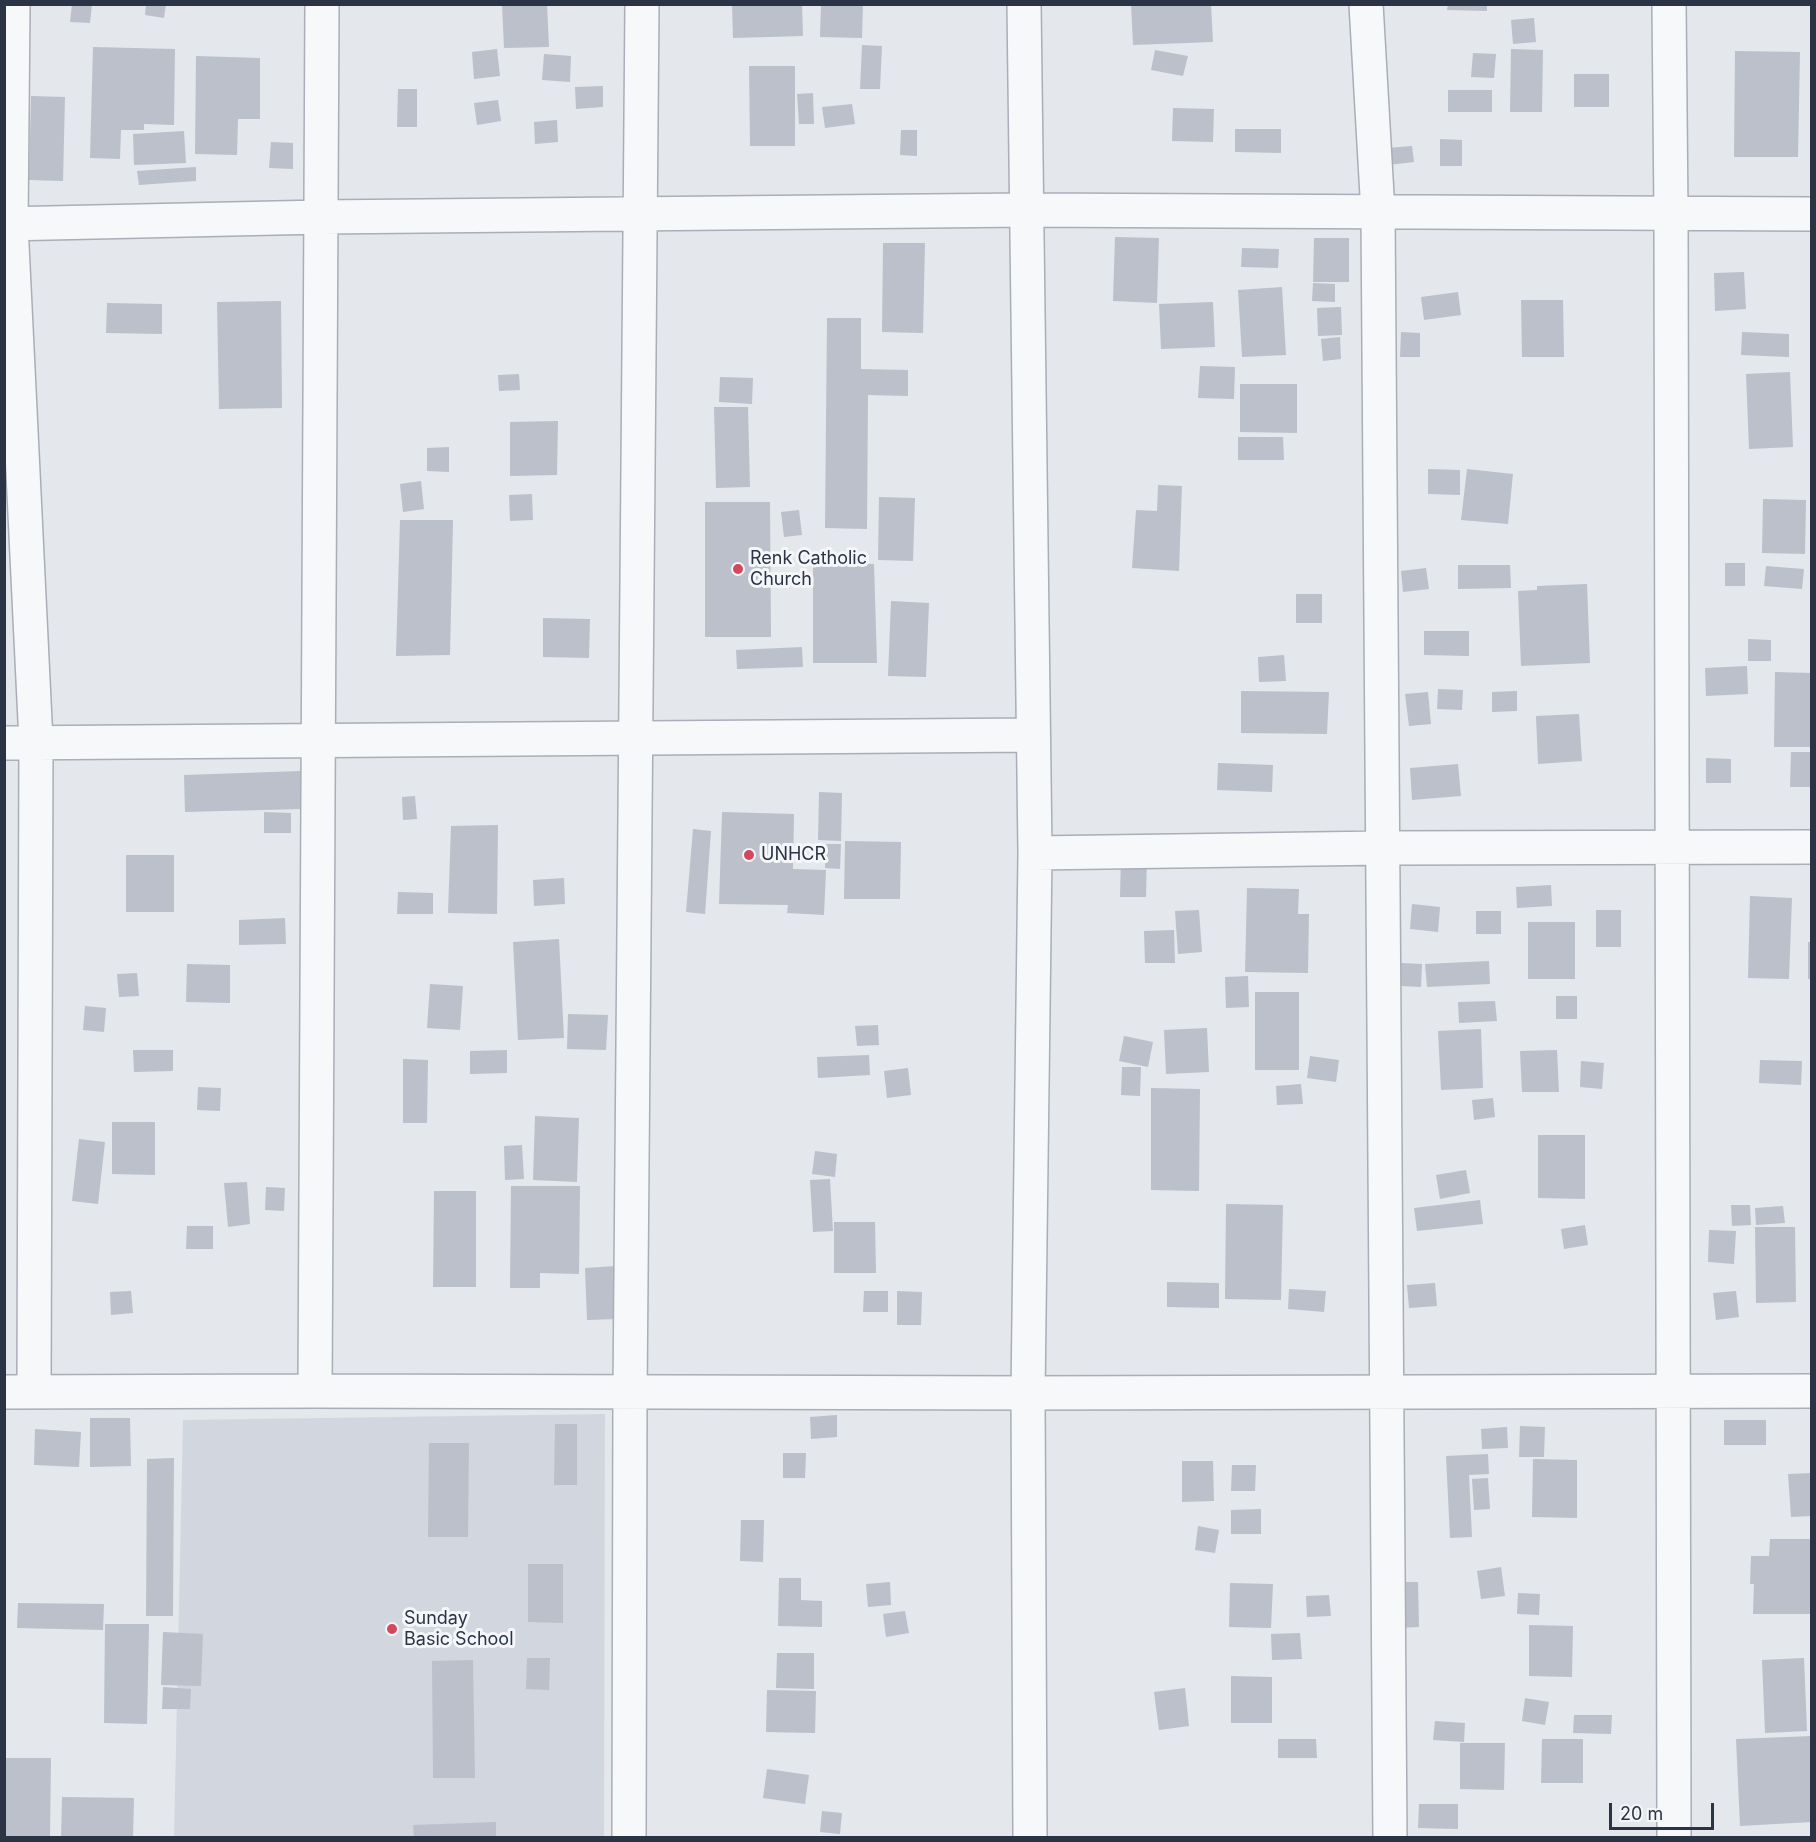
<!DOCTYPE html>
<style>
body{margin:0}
#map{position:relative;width:1816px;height:1842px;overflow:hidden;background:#e4e7ec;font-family:Inter,sans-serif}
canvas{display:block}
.frame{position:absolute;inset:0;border:6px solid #2b3445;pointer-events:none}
.scale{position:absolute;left:1609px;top:1803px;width:105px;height:27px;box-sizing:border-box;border:3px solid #2b3445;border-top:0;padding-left:8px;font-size:18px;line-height:21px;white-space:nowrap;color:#2b3445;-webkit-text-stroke:4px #f4f6f9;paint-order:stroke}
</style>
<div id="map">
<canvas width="1816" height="1842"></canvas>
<div class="frame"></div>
<div class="scale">20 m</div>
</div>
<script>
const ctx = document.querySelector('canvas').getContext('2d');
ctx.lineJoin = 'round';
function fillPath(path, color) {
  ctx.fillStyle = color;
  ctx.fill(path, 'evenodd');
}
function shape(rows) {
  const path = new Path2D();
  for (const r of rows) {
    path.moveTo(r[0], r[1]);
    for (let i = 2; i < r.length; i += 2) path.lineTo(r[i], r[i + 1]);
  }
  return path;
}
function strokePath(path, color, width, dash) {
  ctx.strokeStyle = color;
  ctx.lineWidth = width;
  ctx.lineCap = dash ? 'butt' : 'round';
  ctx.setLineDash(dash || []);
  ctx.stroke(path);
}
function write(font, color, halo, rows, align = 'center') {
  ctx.font = font + ' Inter,sans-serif';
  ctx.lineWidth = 6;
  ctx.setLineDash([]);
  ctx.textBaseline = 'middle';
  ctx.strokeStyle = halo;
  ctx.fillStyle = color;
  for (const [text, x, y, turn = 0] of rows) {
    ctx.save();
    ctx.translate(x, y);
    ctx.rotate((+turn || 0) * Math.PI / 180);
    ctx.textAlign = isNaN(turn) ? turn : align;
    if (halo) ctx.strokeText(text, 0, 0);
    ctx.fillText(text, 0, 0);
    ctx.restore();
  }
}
const built = shape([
 [605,1414,604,1837,174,1838,183,1420]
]);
const building = shape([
 [72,4,92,4,90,23,70,22],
 [146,4,166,4,164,18,145,15],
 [502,4,547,4,549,47,504,48],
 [732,4,802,4,803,36,733,38],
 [821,4,863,4,862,38,820,37],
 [1131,4,1211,4,1213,42,1133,45],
 [1448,4,1487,4,1487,11,1447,10],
 [1534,18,1536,42,1513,44,1511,20],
 [862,45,882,46,880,89,860,89],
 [93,47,175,49,174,125,144,124,144,130,121,130,120,159,90,158],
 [497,49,500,76,474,79,472,52],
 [1511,49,1543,50,1542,112,1510,112],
 [1155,50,1188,56,1183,76,1151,70],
 [1735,51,1800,52,1798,157,1734,157],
 [1473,53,1496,54,1494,78,1471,77],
 [544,54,571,56,570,82,542,80],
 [196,56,260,58,260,119,238,119,237,155,195,154],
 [749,66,795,66,795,146,750,146],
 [1574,74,1609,74,1609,107,1574,107],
 [603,86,603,107,576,109,575,87],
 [398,89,417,89,417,127,397,127],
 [1448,90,1492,90,1492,112,1448,112],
 [813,93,814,124,799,124,797,94],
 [31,96,65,97,63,181,29,180],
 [498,100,501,121,477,125,474,103],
 [852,104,855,124,825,128,822,107],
 [1173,108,1214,109,1213,142,1172,141],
 [557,120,558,142,535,144,534,122],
 [1235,129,1281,129,1281,153,1235,152],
 [901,130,917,130,917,156,900,155],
 [184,131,186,163,134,165,133,134],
 [1440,139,1462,140,1462,166,1440,166],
 [271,142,293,143,293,169,269,168],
 [1412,146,1414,162,1388,165,1387,148],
 [196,167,196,181,139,185,137,171],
 [1115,237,1159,238,1157,303,1113,301],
 [1314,238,1349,238,1349,282,1313,282],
 [883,243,925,243,923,333,882,332],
 [1242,248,1279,249,1278,268,1241,267],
 [1744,272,1746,309,1715,311,1714,273],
 [1313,283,1335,284,1335,302,1312,301],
 [1282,287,1286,355,1242,357,1238,290],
 [1458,292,1461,315,1424,320,1421,297],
 [1521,300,1563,300,1564,357,1522,357],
 [281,301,282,408,219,409,217,302],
 [1213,302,1215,347,1161,349,1159,304],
 [107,303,162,304,162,334,106,333],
 [1341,307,1342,335,1318,336,1317,308],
 [827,318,861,318,861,369,908,370,908,396,868,395,867,529,825,528],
 [1401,332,1420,333,1420,357,1400,357],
 [1742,332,1789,334,1789,357,1741,355],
 [1340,337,1341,359,1323,361,1321,339],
 [1200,366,1235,367,1234,399,1198,398],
 [1790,372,1793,447,1749,449,1746,374],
 [519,374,520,390,499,391,498,375],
 [720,377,753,378,752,404,719,402],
 [1240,384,1297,384,1297,433,1240,432],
 [714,407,748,407,750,487,716,488],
 [558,421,557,475,510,476,510,422],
 [1238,437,1283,437,1284,460,1238,460],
 [449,447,449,472,427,471,427,448],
 [1428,469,1460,470,1460,495,1428,494],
 [1467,469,1513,474,1508,524,1461,520],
 [421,481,424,509,403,512,400,484],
 [1158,485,1182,486,1179,571,1132,568,1136,510,1157,511],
 [532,494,533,520,510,521,509,495],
 [879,497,915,498,913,561,878,560],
 [1763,499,1806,500,1805,554,1762,553],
 [705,502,770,502,771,637,705,637],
 [799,510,802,535,784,537,781,512],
 [400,520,453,520,450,655,396,656],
 [813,562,874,564,877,663,813,663],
 [1725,563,1745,563,1745,586,1725,586],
 [1458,565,1510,565,1511,588,1458,589],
 [1766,566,1804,569,1802,589,1764,586],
 [1426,568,1429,589,1403,592,1401,571],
 [1587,584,1590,663,1521,666,1518,591,1537,590,1537,586],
 [1296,594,1322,594,1322,623,1296,623],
 [891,601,929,603,926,677,888,676],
 [543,618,590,619,589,658,543,657],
 [1424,631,1469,631,1469,656,1424,655],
 [1748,639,1771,640,1771,661,1748,661],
 [802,647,803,667,737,669,736,650],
 [1284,655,1286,681,1259,682,1258,657],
 [1747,666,1748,694,1706,696,1705,668],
 [1775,672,1812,673,1812,747,1774,747],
 [1438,689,1463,690,1462,710,1437,709],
 [1241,691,1329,692,1327,734,1241,733],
 [1517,691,1517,711,1492,712,1492,692],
 [1428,692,1431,724,1409,726,1405,694],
 [1579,714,1582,761,1538,764,1536,716],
 [1791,752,1812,752,1812,787,1790,787],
 [1706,758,1731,759,1731,783,1706,783],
 [1218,763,1273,765,1272,792,1217,790],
 [1458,764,1461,796,1412,800,1410,768],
 [301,771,302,809,185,812,184,775],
 [819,792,842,793,841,841,818,840],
 [415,796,417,819,403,820,402,797],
 [264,812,291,813,291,833,264,833],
 [722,812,794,814,793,869,826,870,824,915,787,913,788,905,719,904],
 [498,825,497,914,448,913,451,826],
 [693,829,711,831,705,914,686,912],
 [845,841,901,842,900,899,844,899],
 [826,844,841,844,840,869,825,868],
 [126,855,174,855,174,912,126,912],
 [1121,856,1147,857,1146,897,1120,897],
 [564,878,565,904,534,906,533,880],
 [1551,885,1552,906,1517,908,1516,887],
 [1247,888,1299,889,1298,914,1309,914,1308,973,1245,972],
 [398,892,433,893,433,914,397,914],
 [1750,896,1792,898,1789,979,1748,978],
 [1412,904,1440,907,1438,932,1410,929],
 [1199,910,1202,952,1178,954,1175,911],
 [1596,910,1621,910,1621,947,1596,947],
 [1476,911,1501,911,1501,934,1476,934],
 [285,918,286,944,239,945,239,920],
 [1528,922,1575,922,1575,979,1528,979],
 [1174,930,1175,963,1145,963,1144,931],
 [559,939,564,1038,518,1040,513,942],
 [1808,942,1812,942,1812,979,1808,979],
 [1489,961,1490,984,1427,987,1425,964],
 [1401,963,1422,964,1421,987,1400,986],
 [187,964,230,965,230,1003,186,1002],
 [137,973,139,996,119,997,117,974],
 [1248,976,1249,1007,1226,1008,1225,977],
 [430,984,463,986,460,1030,427,1028],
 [1255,992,1299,992,1299,1070,1255,1070],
 [1556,996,1577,996,1577,1019,1556,1019],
 [1495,1001,1497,1021,1459,1023,1458,1002],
 [85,1006,106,1008,104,1032,83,1030],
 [568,1014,608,1015,606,1050,567,1049],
 [878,1025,879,1045,857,1046,855,1026],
 [1207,1028,1209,1072,1166,1074,1164,1030],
 [1481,1029,1483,1088,1441,1090,1438,1031],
 [1124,1036,1153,1042,1148,1067,1119,1061],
 [133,1050,173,1050,173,1071,134,1072],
 [507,1050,507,1073,470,1074,470,1051],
 [1557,1050,1559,1092,1522,1092,1520,1051],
 [869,1055,870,1075,818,1078,817,1057],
 [1310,1056,1339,1060,1336,1082,1307,1078],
 [403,1059,428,1060,427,1123,403,1123],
 [1760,1060,1802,1061,1801,1085,1759,1083],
 [1581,1061,1604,1063,1602,1089,1580,1087],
 [1122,1067,1141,1067,1140,1096,1121,1095],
 [908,1068,911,1095,887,1098,884,1071],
 [1301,1084,1303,1104,1277,1105,1276,1086],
 [198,1087,221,1088,220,1111,197,1110],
 [1151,1088,1200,1089,1199,1191,1151,1190],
 [1493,1098,1495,1117,1474,1120,1472,1100],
 [535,1116,579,1118,577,1182,533,1180],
 [112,1122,155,1122,155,1175,112,1174],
 [1538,1135,1585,1135,1585,1199,1538,1198],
 [79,1139,105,1142,98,1204,72,1201],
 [522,1145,524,1179,505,1180,504,1146],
 [815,1151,837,1154,835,1177,812,1174],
 [1466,1170,1470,1193,1440,1199,1436,1175],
 [830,1179,833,1231,813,1232,810,1180],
 [247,1182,250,1224,228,1227,224,1183],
 [511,1186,580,1186,579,1274,540,1273,540,1288,510,1288],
 [266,1187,285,1188,284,1211,265,1210],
 [434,1191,476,1191,476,1287,433,1287],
 [1480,1200,1483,1224,1417,1231,1414,1208],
 [1226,1204,1283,1205,1281,1300,1225,1299],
 [1731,1205,1750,1205,1751,1225,1732,1226],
 [1783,1206,1785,1223,1756,1225,1755,1208],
 [834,1222,875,1222,876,1273,834,1273],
 [1585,1225,1588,1245,1564,1249,1561,1229],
 [187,1226,213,1226,213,1249,186,1249],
 [1755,1227,1795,1227,1796,1302,1756,1303],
 [1709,1230,1736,1231,1734,1264,1708,1262],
 [615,1266,618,1319,587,1320,585,1268],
 [1167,1282,1219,1283,1219,1308,1167,1307],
 [1435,1283,1437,1306,1409,1308,1407,1285],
 [1289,1289,1326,1291,1324,1312,1288,1309],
 [131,1291,133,1313,111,1315,110,1292],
 [864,1291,888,1291,888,1312,863,1312],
 [897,1291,922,1292,921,1325,897,1325],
 [1736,1291,1739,1317,1716,1320,1713,1293],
 [837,1415,837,1437,811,1439,810,1417],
 [90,1418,130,1418,131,1466,90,1467],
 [1724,1420,1766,1420,1766,1445,1724,1445],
 [555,1424,577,1424,577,1485,554,1485],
 [1520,1426,1545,1427,1544,1457,1519,1457],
 [1507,1427,1508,1448,1482,1449,1481,1429],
 [35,1429,81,1432,79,1467,34,1465],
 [429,1443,469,1443,468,1537,428,1537],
 [783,1453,806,1453,805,1478,783,1478],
 [1488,1454,1489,1474,1469,1475,1472,1537,1450,1538,1446,1456],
 [174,1458,173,1616,146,1616,147,1459],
 [1533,1459,1577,1460,1577,1518,1532,1517],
 [1182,1461,1213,1461,1214,1501,1182,1502],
 [1232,1465,1256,1465,1255,1491,1231,1491],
 [1812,1473,1812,1516,1791,1517,1788,1474],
 [1488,1478,1490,1509,1474,1510,1472,1479],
 [1261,1509,1261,1534,1231,1534,1231,1510],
 [741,1520,764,1520,763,1562,740,1561],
 [1198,1526,1219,1530,1215,1553,1195,1550],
 [1770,1539,1812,1539,1812,1614,1753,1614,1754,1584,1750,1584,1751,1556,1769,1556],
 [528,1564,563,1564,563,1623,528,1622],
 [1501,1567,1505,1596,1481,1599,1477,1571],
 [779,1578,801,1578,801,1600,822,1601,822,1627,778,1626],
 [890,1582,891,1605,868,1607,866,1584],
 [1398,1582,1418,1582,1419,1627,1399,1628],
 [1230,1583,1273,1584,1271,1628,1229,1627],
 [1518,1593,1540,1594,1539,1615,1517,1614],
 [1329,1595,1331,1616,1307,1617,1306,1596],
 [18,1603,104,1604,103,1630,17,1628],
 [905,1611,909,1633,886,1637,883,1614],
 [105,1624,149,1624,147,1724,104,1723],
 [1529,1625,1573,1626,1572,1677,1529,1676],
 [163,1632,203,1634,201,1686,161,1685],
 [1300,1633,1302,1659,1272,1660,1271,1634],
 [777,1653,814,1653,814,1689,776,1688],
 [527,1658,550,1658,549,1690,526,1689],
 [1804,1658,1807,1731,1765,1733,1762,1660],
 [473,1660,475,1778,433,1778,432,1661],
 [1231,1676,1272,1677,1272,1723,1231,1723],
 [163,1687,191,1689,190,1709,162,1709],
 [1185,1688,1189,1726,1159,1730,1154,1692],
 [767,1690,816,1691,815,1733,766,1732],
 [1525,1698,1549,1702,1545,1725,1522,1721],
 [1574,1715,1612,1715,1611,1734,1573,1733],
 [1435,1721,1465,1723,1464,1742,1433,1740],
 [1812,1736,1812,1822,1740,1826,1736,1739],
 [1278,1739,1316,1739,1317,1758,1278,1758],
 [1542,1739,1583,1739,1583,1783,1541,1783],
 [1460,1743,1505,1743,1504,1790,1460,1789],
 [4,1758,51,1758,50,1838,4,1838],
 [767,1769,809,1775,805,1804,763,1798],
 [62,1797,134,1798,133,1838,61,1838],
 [1419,1804,1458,1804,1458,1829,1418,1828],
 [822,1811,842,1813,840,1834,820,1832],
 [496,1822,496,1838,414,1838,413,1825]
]);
const minor = shape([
 [13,4,11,224,36,742,34,1392],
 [1024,4,1035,853,1028,1393,1030,1838],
 [1366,4,1378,213,1390,1838],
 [1669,4,1671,214,1674,1838],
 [4,224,321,217,1027,210,1812,214],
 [4,743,1033,735],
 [1035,853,1383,848,1812,847],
 [315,1391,322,4],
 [4,1392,315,1391,1028,1393,1812,1391],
 [629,1838,630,1392,642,4]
]);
const markers = [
 [738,569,6,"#d1495b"],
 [749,855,6,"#d1495b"],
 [392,1629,6,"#d1495b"]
];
const poiNames = [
 ["Renk Catholic",750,559],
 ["Church",750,580],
 ["UNHCR",761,855],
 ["Sunday",404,1619],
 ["Basic School",404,1640]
];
fillPath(built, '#d2d6de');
fillPath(building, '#bbc0ca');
strokePath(minor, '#a9aeb7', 36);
strokePath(minor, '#f7f8fa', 33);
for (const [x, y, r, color] of markers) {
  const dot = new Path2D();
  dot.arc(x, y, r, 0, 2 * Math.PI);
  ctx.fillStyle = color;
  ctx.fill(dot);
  strokePath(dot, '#f4f6f9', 2);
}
write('18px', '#2b3445', '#f4f6f9', poiNames, 'left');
</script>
